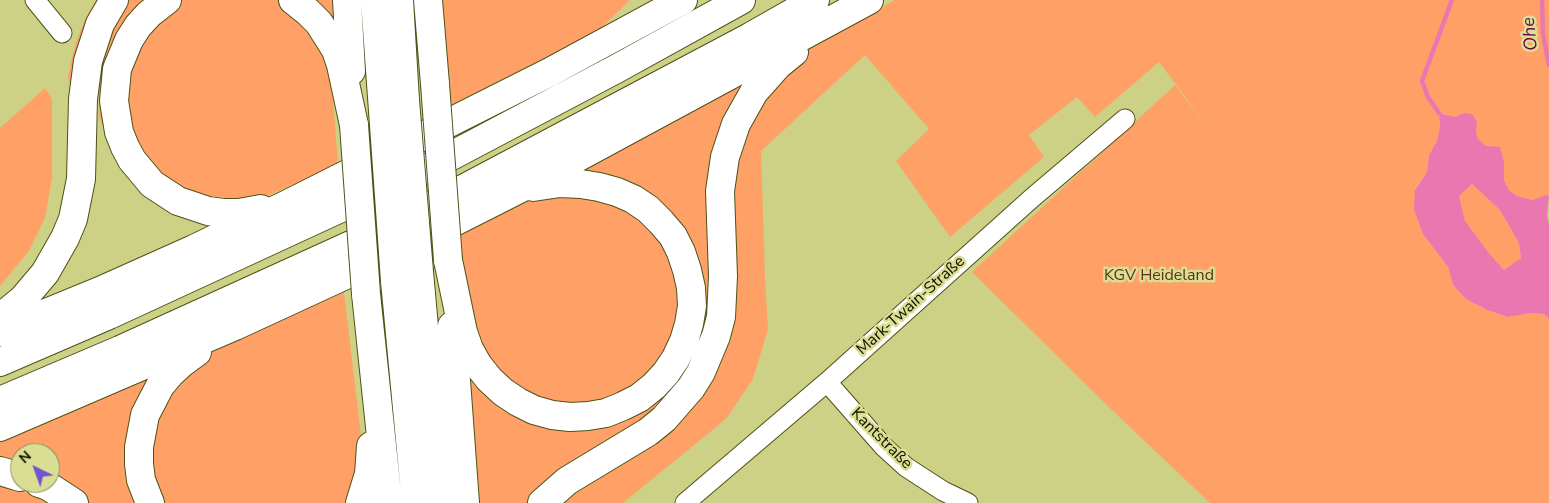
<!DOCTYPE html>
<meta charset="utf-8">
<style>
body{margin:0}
#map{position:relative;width:1549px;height:503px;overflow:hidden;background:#cdd185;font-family:"Nunito Sans",sans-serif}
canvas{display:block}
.north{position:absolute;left:10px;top:443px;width:50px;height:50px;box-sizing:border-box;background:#dade92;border:1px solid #898c58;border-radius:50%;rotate:318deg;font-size:14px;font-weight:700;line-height:20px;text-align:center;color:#101000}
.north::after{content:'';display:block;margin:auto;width:18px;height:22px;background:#7254cd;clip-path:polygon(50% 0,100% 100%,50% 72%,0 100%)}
</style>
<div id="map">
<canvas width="1549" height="503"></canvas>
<div class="north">N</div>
</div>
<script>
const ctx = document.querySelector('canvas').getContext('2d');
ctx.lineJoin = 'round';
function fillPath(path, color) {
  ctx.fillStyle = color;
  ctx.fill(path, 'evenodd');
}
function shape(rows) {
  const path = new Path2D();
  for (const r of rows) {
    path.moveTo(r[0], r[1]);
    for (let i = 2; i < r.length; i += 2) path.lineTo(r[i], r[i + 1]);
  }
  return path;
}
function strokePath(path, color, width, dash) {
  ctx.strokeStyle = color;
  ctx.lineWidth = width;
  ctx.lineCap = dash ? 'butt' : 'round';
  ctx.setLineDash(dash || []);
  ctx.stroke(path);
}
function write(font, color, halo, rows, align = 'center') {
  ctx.font = font + ' "Nunito Sans",sans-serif';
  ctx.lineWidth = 5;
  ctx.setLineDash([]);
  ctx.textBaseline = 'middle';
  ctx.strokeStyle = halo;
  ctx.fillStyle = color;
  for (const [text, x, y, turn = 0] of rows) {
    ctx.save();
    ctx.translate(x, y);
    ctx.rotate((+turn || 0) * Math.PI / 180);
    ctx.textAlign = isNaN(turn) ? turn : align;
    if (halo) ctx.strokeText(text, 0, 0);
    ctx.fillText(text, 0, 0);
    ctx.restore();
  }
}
const green = shape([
 [96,0,339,0,331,72,338,165,260,199,164,207,135,186,114,155,99,117,99,86,69,83,68,77,75,45,85,19],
 [438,0,630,0,599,30,446,108],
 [895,0,1549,0,1549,196,1546,196,1533,200,1517,196,1509,190,1504,180,1504,162,1478,139,1476,132,1477,122,1464,113,1455,117,1439,113,1440,126,1437,141,1429,155,1427,172,1415,189,1423,234,1448,267,1453,285,1466,299,1487,310,1508,317,1531,313,1544,314,1549,319,1549,503,1210,503,1113,411,972,272,1175,85,1218,141,1159,62,1095,117,1077,97,1029,135,1044,157,950,237,896,161,929,129,865,55,761,151,765,277,768,329,753,379,726,419,623,503,474,503,456,234],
 [45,88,52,99,52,178,45,218,29,251,0,286,0,128],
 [1472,184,1500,210,1519,243,1521,258,1504,270,1489,253,1465,221,1459,195],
 [344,292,369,503,0,503,0,435,199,358],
 [20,453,50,453,50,483,20,483]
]);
const water = shape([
 [1439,113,1455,117,1464,113,1472,114,1477,122,1476,132,1478,139,1486,146,1500,147,1504,162,1504,180,1509,190,1517,196,1533,200,1546,195,1549,196,1547,216,1549,224,1549,319,1544,314,1531,313,1508,317,1487,310,1466,299,1453,285,1448,267,1423,234,1414,210,1415,190,1427,172,1429,155,1437,141,1440,126],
 [1472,184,1500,210,1519,243,1521,258,1504,270,1489,253,1465,221,1459,196]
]);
const stream = shape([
 [1542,0,1543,34,1549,65],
 [1439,113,1428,97,1422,81,1452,0]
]);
const minor = shape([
 [35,0,62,33],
 [827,382,884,447,906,467,943,491,968,503],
 [685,503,827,382,1032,198,1125,119]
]);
const highway = shape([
 [167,0,149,14,138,26,129,40,117,69,114,101,119,132,125,147,132,160,152,184,178,201,208,211,223,213,239,213,261,209],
 [293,0,308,12,319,23,336,50,341,65,354,125],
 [347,0,351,71],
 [375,0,383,111],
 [399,0,405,100],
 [428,0,435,84],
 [448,260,463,332,469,349,478,365,489,379,503,392,518,402,534,410,552,415,570,417,588,416,606,413,623,406,639,398,654,386,666,373,676,358,684,341,689,324,692,306,691,288,687,270,681,252,673,236,661,222,648,209,633,199,617,192,599,187,581,184,560,183,533,187],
 [419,272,440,503],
 [395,281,416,503],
 [366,294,388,503],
 [0,318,23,299,45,273,65,238,73,219,81,179,83,99,88,61,100,24,114,0],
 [452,326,465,503],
 [0,332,100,291,194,249,288,204,550,72,683,0],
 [0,362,109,315,434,165,616,69,741,0],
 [0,401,120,350,351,245,446,198,750,37,815,0],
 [0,427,235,326,352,272,452,223,521,188,869,0],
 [0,471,20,477],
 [39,483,48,486,74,503],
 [150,503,141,480,139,464,139,447,145,415,160,386,170,374,182,363,197,352],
 [360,503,369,474,371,446],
 [542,503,567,481,648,432,664,419,691,388,701,372,716,336,721,317,723,276,720,191,725,157,736,124,754,92,778,65,794,52]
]);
const highwayBridge = shape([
 [435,84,448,260],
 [405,100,419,272],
 [383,111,395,281],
 [354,125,366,294]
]);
const parkNames = [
 ["KGV Heideland",1159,276]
];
const streetNames = [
 ["Mark-Twain-Straße",911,306,-42],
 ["Kantstraße",881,439,45]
];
const waterNames = [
 ["Ohe",1531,34,-96]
];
fillPath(green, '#ffa067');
fillPath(water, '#eb77b1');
strokePath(stream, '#eb77b1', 4.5);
strokePath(minor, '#4f5117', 21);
strokePath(highway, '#4f5117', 30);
strokePath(minor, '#fff', 19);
strokePath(highway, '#fff', 28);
strokePath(highwayBridge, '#4f5117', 30, []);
strokePath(highwayBridge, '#fff', 28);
write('16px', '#5d3216', '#dade92', parkNames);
write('16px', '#101000', '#dade92', streetNames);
write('italic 18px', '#6f0046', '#dade92', waterNames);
</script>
